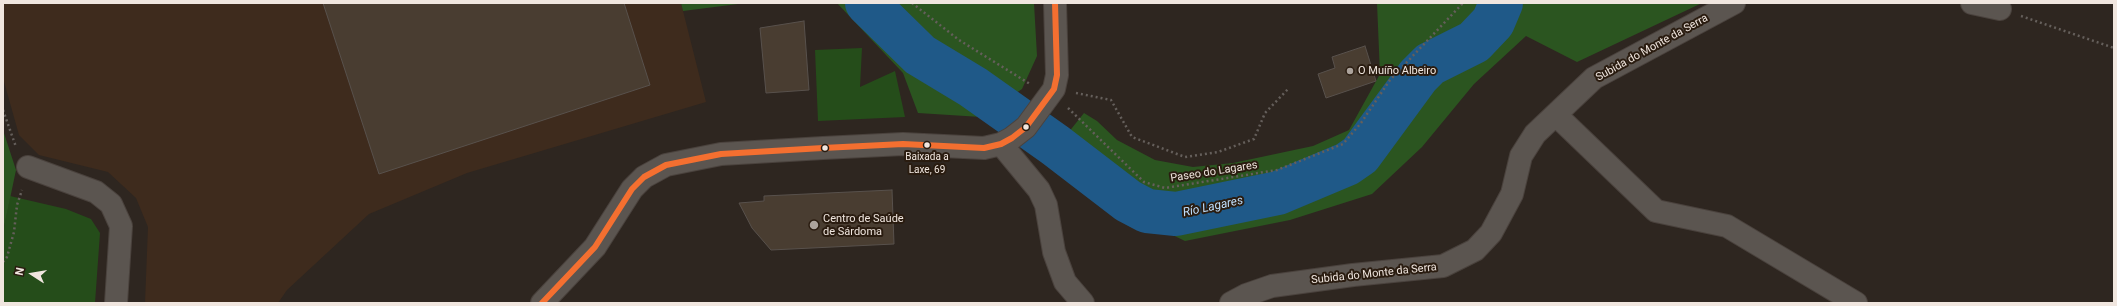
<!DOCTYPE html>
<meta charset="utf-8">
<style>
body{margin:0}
#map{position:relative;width:2117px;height:306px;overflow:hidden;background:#2e2620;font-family:Roboto,sans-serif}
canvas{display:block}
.frame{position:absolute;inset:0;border:4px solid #f0e6df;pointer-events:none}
.north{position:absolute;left:12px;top:254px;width:40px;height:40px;-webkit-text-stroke:3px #2a1c10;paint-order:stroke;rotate:282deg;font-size:11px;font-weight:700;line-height:16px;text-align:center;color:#f0e6df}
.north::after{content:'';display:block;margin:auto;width:14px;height:18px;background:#f0e6df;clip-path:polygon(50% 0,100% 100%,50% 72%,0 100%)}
</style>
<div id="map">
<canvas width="2117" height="306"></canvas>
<div class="frame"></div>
<div class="north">N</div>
</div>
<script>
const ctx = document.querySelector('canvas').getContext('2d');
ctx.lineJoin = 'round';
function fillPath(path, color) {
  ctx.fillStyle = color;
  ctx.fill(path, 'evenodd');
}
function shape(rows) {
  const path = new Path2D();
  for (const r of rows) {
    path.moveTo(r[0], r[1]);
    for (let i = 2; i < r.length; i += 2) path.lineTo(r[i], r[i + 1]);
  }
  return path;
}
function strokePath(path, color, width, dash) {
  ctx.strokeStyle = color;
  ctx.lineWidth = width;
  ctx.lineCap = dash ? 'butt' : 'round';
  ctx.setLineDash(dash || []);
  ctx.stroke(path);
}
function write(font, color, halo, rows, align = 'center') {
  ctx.font = font + ' Roboto,sans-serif';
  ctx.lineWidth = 4;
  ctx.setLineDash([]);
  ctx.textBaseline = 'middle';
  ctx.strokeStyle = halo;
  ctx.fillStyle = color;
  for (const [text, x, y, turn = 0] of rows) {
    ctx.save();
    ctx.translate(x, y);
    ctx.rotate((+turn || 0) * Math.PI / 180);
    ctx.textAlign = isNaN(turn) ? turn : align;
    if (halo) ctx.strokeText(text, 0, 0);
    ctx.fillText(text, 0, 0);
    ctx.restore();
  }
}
const built = shape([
 [3,3,681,3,706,102,467,173,369,214,287,290,278,303,145,303,148,227,136,198,108,172,39,155,19,135,3,78]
]);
const green = shape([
 [862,48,860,87,895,71,905,117,818,121,815,50],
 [10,196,66,209,91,219,100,233,95,303,3,303,3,232]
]);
const forest = shape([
 [681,3,746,3,683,11],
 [837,3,1034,3,1037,56,1022,89,981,117,918,113,903,73],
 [1377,3,1702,3,1577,62,1526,36,1474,84,1422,147,1372,194,1290,220,1185,241,1108,204,1048,158,1084,113,1097,121,1117,140,1155,160,1193,167,1233,163,1313,146,1349,130,1380,74],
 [3,130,16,170,3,232]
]);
const river = shape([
 [867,3,920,55,973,87,1055,145,1128,201,1147,211,1176,214,1278,193,1347,164,1360,155,1418,76,1430,64,1474,42,1493,22,1501,3]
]);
const building = shape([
 [323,3,624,3,650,85,379,174,323,3],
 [804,21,809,90,766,93,760,28,804,21],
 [1365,46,1376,81,1326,98,1318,74,1335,68,1332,57,1365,46],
 [892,190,894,244,771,250,752,228,739,203,764,201,764,196,892,190]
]);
const path = shape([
 [912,3,959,40,1030,84],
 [2021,16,2114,48],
 [1076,93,1111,100,1132,137,1185,157,1218,152,1254,139,1265,113,1289,88],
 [1068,108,1144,182,1165,188,1277,170,1343,144,1361,123,1390,80,1463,3],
 [3,110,16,147],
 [3,262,7,257,14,232,17,205,22,190]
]);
const minor = shape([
 [1972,3,2000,9],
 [1556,115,1656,211,1727,226,1856,303],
 [1001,144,1039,190,1046,205,1054,252,1065,282,1083,303],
 [28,167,96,192,111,204,121,226,116,303],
 [542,303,595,247,632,189,644,177,666,165,721,154,823,148,903,144,984,148,1001,144,1012,138,1026,127,1054,89,1057,75,1055,3],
 [1231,303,1246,295,1272,286,1353,275,1443,266,1475,250,1491,233,1512,194,1521,156,1535,134,1594,78,1734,3]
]);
const bus1 = shape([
 [542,303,595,247,632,189,644,177,666,165,721,154,823,148,903,144,984,148,1001,144,1012,138,1026,127,1054,89,1057,75,1055,3]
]);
const markers = [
 [1350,71,4,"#aca39c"],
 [1026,127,3.5,"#f0e6df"],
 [927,145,3.5,"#f0e6df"],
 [825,148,3.5,"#f0e6df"],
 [814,225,5,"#aca39c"]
];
const busNames = [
 ["Baixada a",927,157],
 ["Laxe, 69",927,170]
];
const streetNames = [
 ["Subida do Monte da Serra",1652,48,-29],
 ["Paseo do Lagares",1214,172,-9],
 ["Subida do Monte da Serra",1374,274,-6]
];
const poiNames = [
 ["O Muíño Albeiro",1358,71],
 ["Centro de Saúde",823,219],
 ["de Sárdoma",823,232]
];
const waterNames = [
 ["Río Lagares",1213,207,-12]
];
fillPath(built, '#3e2b1d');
fillPath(green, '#254d1a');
fillPath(forest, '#2b5520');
strokePath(river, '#1f5988', 44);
fillPath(building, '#493d31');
strokePath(building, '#58514c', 1);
strokePath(minor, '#4a423d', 24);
strokePath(path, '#655f5b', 2.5, [2, 3]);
strokePath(minor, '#5b5550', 22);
strokePath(bus1, '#f46f30', 6);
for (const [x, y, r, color] of markers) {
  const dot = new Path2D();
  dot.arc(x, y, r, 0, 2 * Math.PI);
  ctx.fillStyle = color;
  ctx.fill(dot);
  strokePath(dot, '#2a1c10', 1.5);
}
write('10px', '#f0e6df', '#2a1c10', busNames);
write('11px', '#f0e6df', '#2a1c10', streetNames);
write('11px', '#f0e6df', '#2a1c10', poiNames, 'left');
write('italic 12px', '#bfdffd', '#2a1c10', waterNames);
</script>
